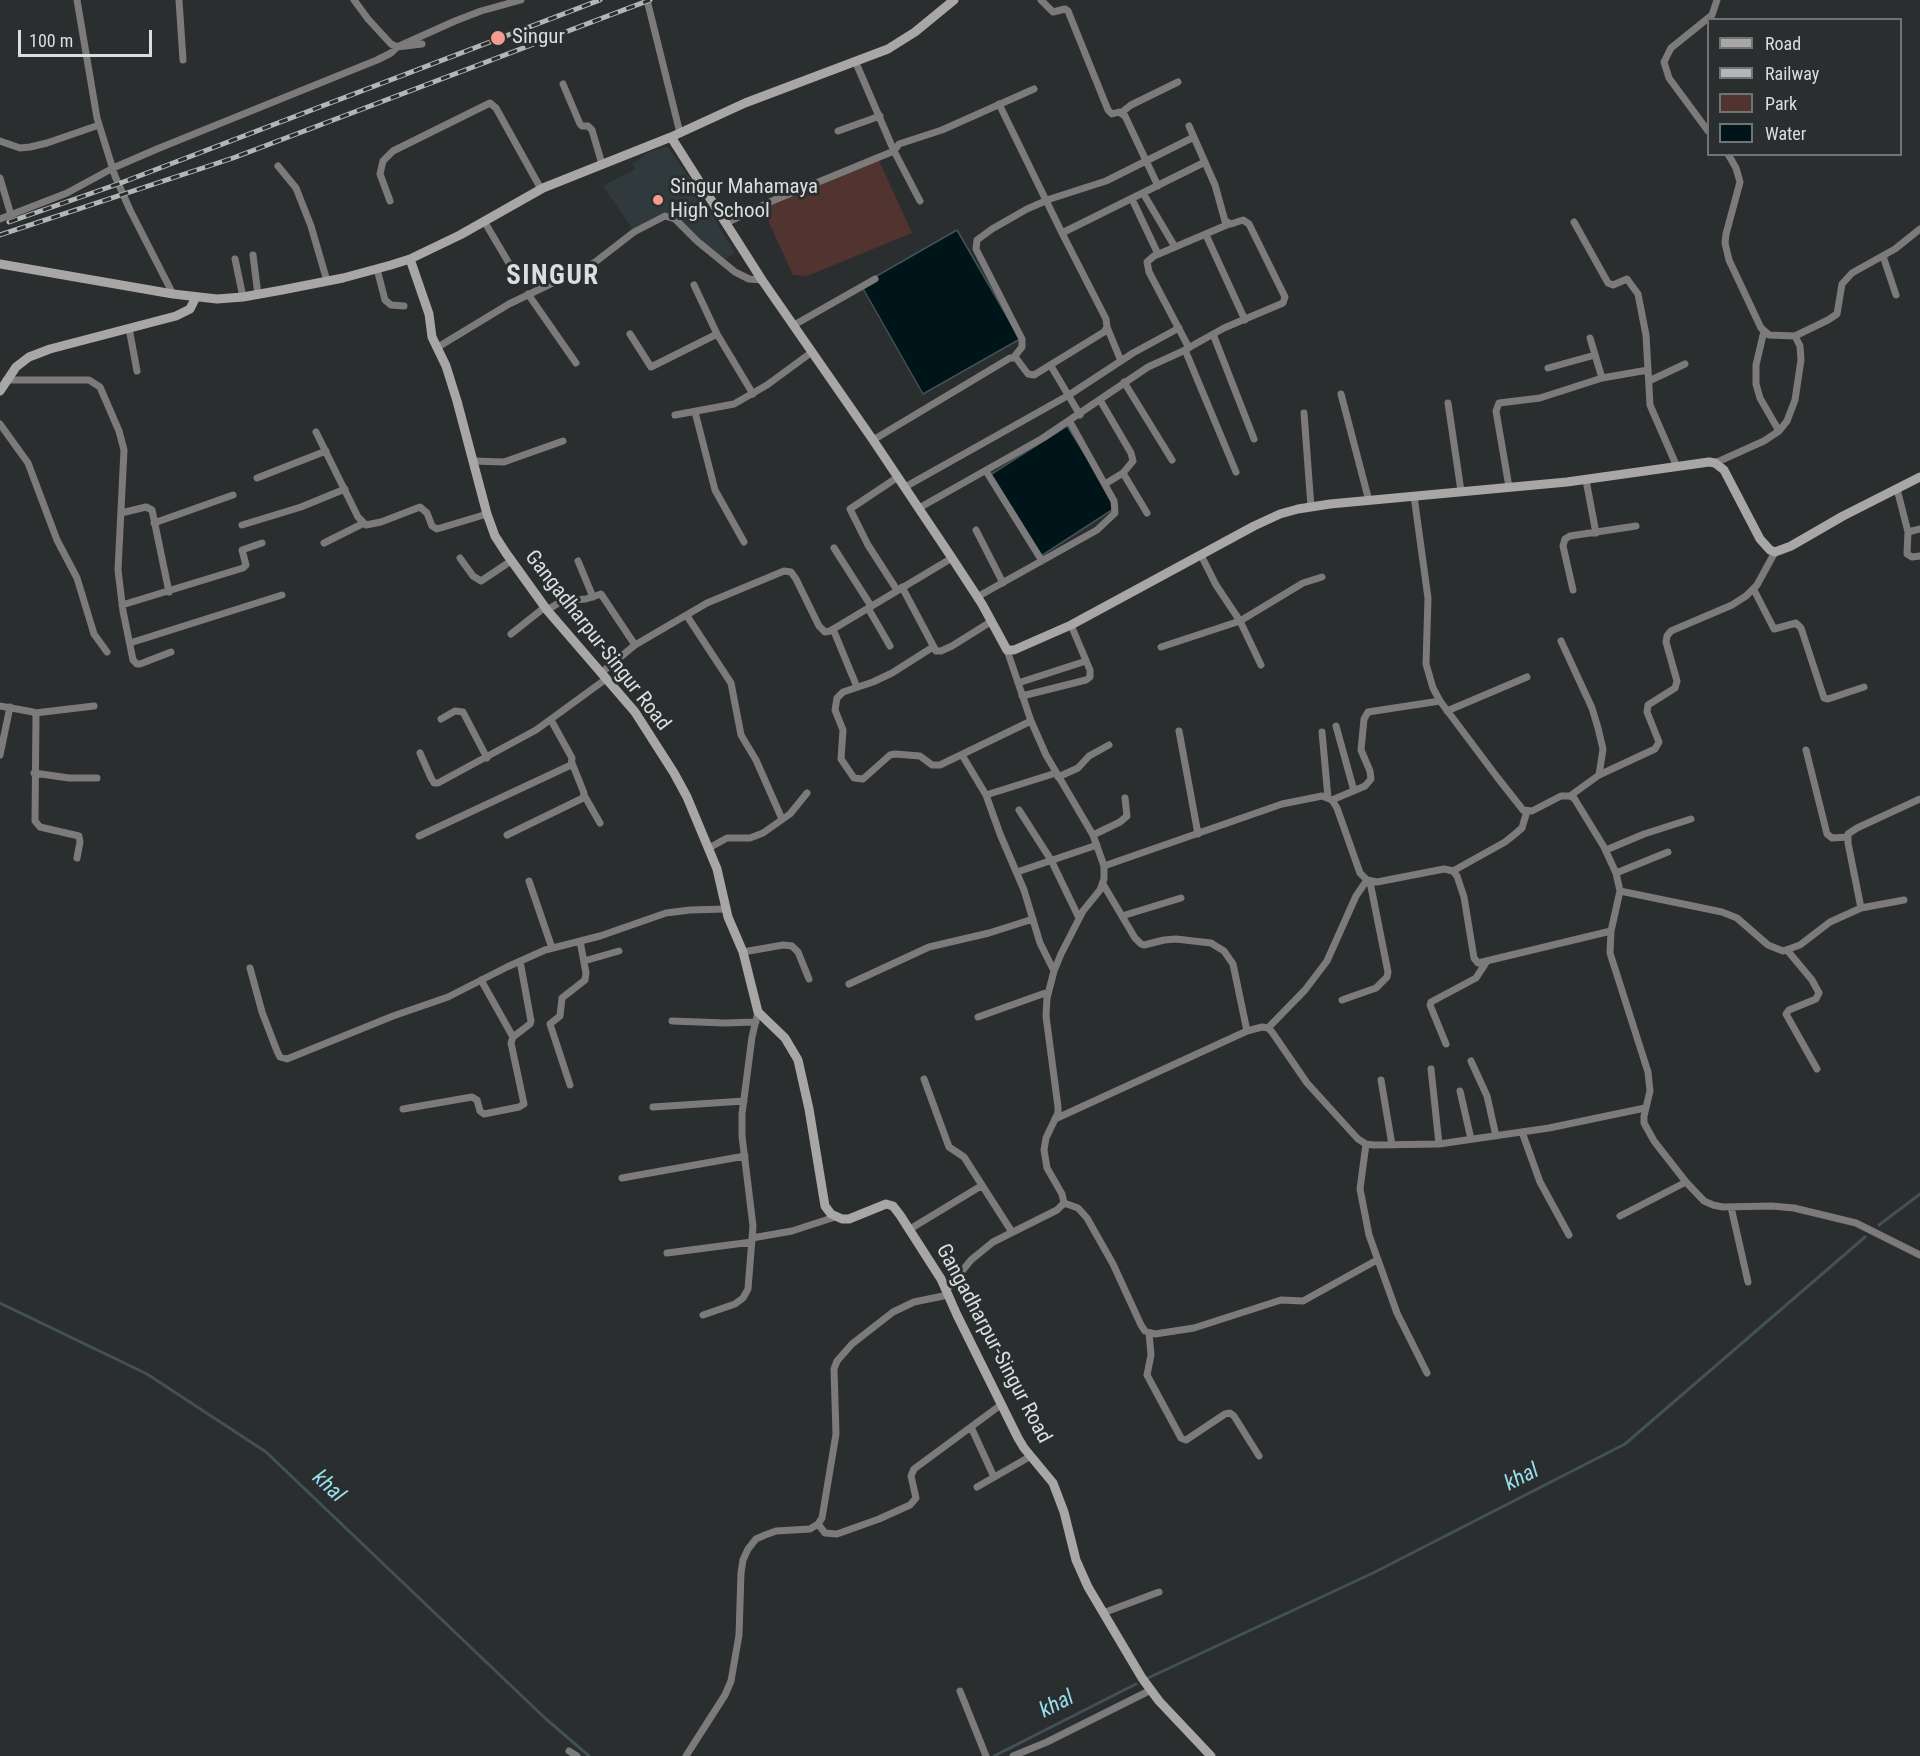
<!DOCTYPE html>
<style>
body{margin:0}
#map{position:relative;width:1920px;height:1756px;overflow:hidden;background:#2a2e2e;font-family:"Roboto Condensed",sans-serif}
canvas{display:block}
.legend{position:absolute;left:1707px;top:18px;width:195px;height:138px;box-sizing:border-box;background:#2a2e2e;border:2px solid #717474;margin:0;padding:8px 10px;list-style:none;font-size:18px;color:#dbdede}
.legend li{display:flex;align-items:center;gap:12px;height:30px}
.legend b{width:30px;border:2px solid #717474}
.scale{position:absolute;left:18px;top:30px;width:134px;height:27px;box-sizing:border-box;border:3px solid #dbdede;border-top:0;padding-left:8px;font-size:18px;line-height:21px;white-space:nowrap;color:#dbdede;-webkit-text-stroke:4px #2a2e2e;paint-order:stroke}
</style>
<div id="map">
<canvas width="1920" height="1756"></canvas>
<ul class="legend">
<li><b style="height:8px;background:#a9a6a6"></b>Road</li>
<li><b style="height:8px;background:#b3b6b6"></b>Railway</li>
<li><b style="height:16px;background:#513430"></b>Park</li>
<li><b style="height:16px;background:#00151a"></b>Water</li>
</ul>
<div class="scale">100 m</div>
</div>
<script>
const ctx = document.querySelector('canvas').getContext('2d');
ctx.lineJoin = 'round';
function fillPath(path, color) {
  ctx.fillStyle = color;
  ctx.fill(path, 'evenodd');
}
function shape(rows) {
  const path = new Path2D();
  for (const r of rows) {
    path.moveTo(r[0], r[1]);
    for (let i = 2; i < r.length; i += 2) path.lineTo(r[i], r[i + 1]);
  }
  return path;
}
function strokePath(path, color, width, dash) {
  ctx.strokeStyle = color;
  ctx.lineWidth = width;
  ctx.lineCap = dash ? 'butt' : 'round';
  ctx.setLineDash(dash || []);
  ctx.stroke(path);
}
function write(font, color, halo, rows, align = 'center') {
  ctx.font = font + ' "Roboto Condensed",sans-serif';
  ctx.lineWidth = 6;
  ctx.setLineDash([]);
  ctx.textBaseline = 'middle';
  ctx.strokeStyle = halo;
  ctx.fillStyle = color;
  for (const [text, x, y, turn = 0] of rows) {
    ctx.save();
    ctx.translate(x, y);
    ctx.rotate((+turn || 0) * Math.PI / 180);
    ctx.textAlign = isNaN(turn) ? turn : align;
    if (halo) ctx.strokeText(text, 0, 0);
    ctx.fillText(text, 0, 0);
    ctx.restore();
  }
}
const built = shape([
 [667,146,696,187,735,253,723,260,672,214,667,213,633,230,603,186,635,169,632,164,649,152]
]);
const green = shape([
 [876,154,912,233,807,276,793,275,762,207]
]);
const water = shape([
 [957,230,1020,339,923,394,861,285,957,230],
 [1067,426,1118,506,1041,556,990,475,1067,426]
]);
const stream = shape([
 [1879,1225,1920,1194],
 [0,1303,147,1374,266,1452,546,1719,589,1756],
 [1148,1678,1373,1573,1625,1444,1865,1237],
 [994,1756,1136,1684]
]);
const street = shape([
 [77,0,97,118,115,176,130,210,173,294],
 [179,0,183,60],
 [354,0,368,19,391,44,397,47,422,44],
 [647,0,680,133],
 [1041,0,1053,12,1065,9,1068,11,1108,110,1112,114,1119,112,1125,116,1158,186],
 [856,63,894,151,920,201],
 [563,84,580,124,582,126,588,126,592,130,602,164],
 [1121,113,1131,105,1178,82],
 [838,131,880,116],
 [1708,131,1669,78,1664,62,1671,48,1712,15,1717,0],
 [0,141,20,148,30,147,47,143,99,125],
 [278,166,296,188,311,226,327,281],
 [0,178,11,215],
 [1143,193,1175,247],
 [1132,199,1158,254],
 [390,201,380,174,383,161,393,151,490,103,496,108,541,189],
 [0,219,67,193,113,168,157,149,377,60,391,53,397,47,455,21,481,11,521,0],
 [484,221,510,265],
 [1574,222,1608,283,1613,285,1627,279,1638,294,1646,335,1650,405,1677,467],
 [726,223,772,201,894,151,899,144,942,130,1034,89],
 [1062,233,1205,162],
 [1206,235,1245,320],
 [253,255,258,295],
 [1883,256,1896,295],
 [235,259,243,297],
 [377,269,385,300,391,305,404,306],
 [694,285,717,334,753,394],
 [528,294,576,363],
 [794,325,875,279],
 [1107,327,1121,361],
 [129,328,137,371],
 [1764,331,1756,365,1756,384,1760,398,1779,431],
 [630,334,651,367,717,334],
 [1213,334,1254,439],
 [1795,336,1828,320,1837,314,1842,284,1852,273,1895,249,1920,229],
 [1590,338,1602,378],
 [438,347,509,304,594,263,634,232,665,216,675,219,697,241,735,272,749,279,762,280],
 [1189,348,1149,272,1147,262,1154,256,1229,224],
 [1185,350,1236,472],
 [1014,357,1022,347,1022,339,976,249,977,240,992,229,1027,209,1050,199,1106,181,1194,137],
 [1051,366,1080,415],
 [1548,368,1595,355],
 [6,380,89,380,100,387,119,431,124,450,118,570,123,611,133,660,137,664,140,664,171,652],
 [1649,381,1685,364],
 [1124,382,1172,460],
 [1341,394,1369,501],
 [1100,400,1131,453,1133,461,1123,473,1105,484],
 [1448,403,1461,491],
 [695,412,715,490,744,542],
 [1304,413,1311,507],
 [675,415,734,404,767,385,812,352],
 [0,424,28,463,57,540,77,578,94,634,107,652],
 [316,432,358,517,366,525,381,522,420,507,427,513,432,526,437,529,487,514],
 [873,440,1010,358,1016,358,1028,374,1034,375,1104,332,1107,327,1106,319,1062,233,999,104],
 [473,461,504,462,563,441],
 [1715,463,1764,441,1779,431,1787,421,1795,400,1801,360,1800,346,1795,336,1769,335,1761,328,1729,260,1725,243,1726,234,1740,182,1736,168,1728,154],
 [986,471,1042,561],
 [1123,473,1147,513],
 [257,478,326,451],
 [1586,480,1596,533],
 [905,487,1069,395,1133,353,1179,328],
 [1509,487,1496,411,1499,403,1540,398,1602,378,1648,370],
 [1897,489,1908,532,1907,554,1912,557,1920,556],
 [1414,496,1428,598,1426,664,1433,688,1440,701,1497,777,1523,810,1532,811,1561,796,1570,796,1574,798,1604,847,1616,873,1620,891,1611,931,1610,953,1648,1072,1650,1091,1644,1116,1644,1123,1654,1141,1686,1182,1704,1201,1713,1205,1723,1207,1772,1206,1794,1208,1856,1223,1920,1255],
 [919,508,1043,438,1148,367,1181,352,1224,328,1283,303,1285,297,1249,224,1243,220,1231,224,1225,221,1215,185,1189,126],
 [121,513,146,507,152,510,169,592],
 [154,523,233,495],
 [242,525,301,507,345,489],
 [976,530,1003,583],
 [1908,532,1920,529],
 [324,543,364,523],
 [834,548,871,606],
 [1201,555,1216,585,1240,621,1261,665],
 [460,558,473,576,481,581,511,561],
 [578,561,593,597],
 [902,587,936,651,941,651,952,646,992,621],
 [897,590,868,545,850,509,898,477],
 [1573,590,1563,546,1565,539,1570,536,1636,526],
 [1754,590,1774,629,1796,623,1801,628,1824,698,1828,699,1864,687],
 [977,597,1097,530,1115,513,1114,501,1070,422],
 [122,605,243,568,246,565,242,550,262,543],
 [868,608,890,646],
 [547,610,562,601,586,599,601,594,635,645],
 [687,616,731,683,741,735,756,760,782,819],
 [833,629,857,687],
 [511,634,545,607],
 [1561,641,1592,708,1598,728,1603,749,1599,775],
 [130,643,282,595],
 [933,647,892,673,873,682,843,692,837,698,835,710,843,730,841,759,854,778,863,779,890,755,895,754,920,756,932,765,940,765,1031,721],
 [1161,647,1240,621,1303,583,1322,577],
 [601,673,635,645,707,603,784,571,791,572,796,579,819,626,825,632,830,631,952,558],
 [1018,683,1086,661],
 [1022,696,1086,680,1090,677,1090,670,1071,625],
 [0,706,33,712,36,714,35,821,40,827,79,836,80,842,77,858],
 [1447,711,1527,677],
 [35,713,94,706],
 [441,719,455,711,463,712,487,758],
 [1336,726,1354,791],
 [1179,731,1198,834],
 [1322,732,1328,798],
 [1806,750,1827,834,1832,838,1848,837],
 [420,753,431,778,434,783,438,783,536,730,606,679],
 [0,755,10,707],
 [962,755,986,795,1000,834,1024,890,1040,943,1054,971],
 [34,773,69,778,97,778],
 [1058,777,1078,768,1089,756,1109,745],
 [584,795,600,823],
 [986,795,1056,773],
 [1570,796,1599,775,1655,749,1659,742,1647,712,1648,705,1675,688,1677,681,1666,642,1667,636,1671,631,1732,605,1746,596,1757,585,1775,552],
 [1332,800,1365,786,1371,779,1370,771,1361,750,1364,719,1368,712,1440,701],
 [1019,810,1051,860,1079,918],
 [507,835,583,798,584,793,572,763],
 [1093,835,1120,822,1127,816,1125,798],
 [419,836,571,765,572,758,551,720],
 [709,848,727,838,750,838,763,833,790,814,807,793],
 [1606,850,1644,834,1691,819],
 [1104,866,1282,804,1322,796,1332,800,1337,808,1360,873,1367,880,1377,882,1444,869,1453,871,1457,876,1464,897,1474,958,1478,963,1611,931],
 [1453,871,1505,842,1515,834,1522,828,1527,811],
 [1017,872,1097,845],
 [1616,873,1668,852],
 [529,881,552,948],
 [1103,884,1135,938,1141,944,1144,945,1164,940,1176,939,1211,943,1224,951,1233,964,1247,1031],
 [1620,891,1722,912,1737,918,1768,945,1783,951,1800,945,1830,922,1861,908,1904,900],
 [1861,908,1848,843,1848,834,1857,828,1920,799],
 [1122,916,1181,898],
 [1787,950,1812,980,1819,993,1816,999,1789,1010,1786,1014,1817,1069],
 [743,952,783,945,792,946,798,952,809,979],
 [584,961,619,951],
 [250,968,262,1012,277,1051,280,1057,287,1059,393,1016,448,997,507,967,545,950,600,936,666,913,690,910,726,909],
 [481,980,513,1037],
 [849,984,929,947,989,933,1033,919],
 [1342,1000,1376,988,1387,977,1388,972,1370,882],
 [978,1017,1048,992],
 [672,1021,725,1023,756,1022],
 [1268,1028,1305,990,1327,961,1356,896,1367,880],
 [1446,1044,1430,1005,1431,1002,1476,978,1487,961],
 [1471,1061,1487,1096,1496,1136],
 [1431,1069,1439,1144],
 [924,1079,949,1147,964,1157,1012,1232],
 [1381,1080,1392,1145],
 [570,1085,550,1024,560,1016,562,998,585,980,586,973,580,941],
 [1460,1091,1471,1139],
 [653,1107,744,1101],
 [403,1109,472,1097,477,1100,480,1111,484,1114,519,1107,524,1104,511,1043,513,1037,530,1024,531,1021,520,961],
 [1055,1119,1247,1031,1262,1027,1268,1028,1272,1032,1307,1083,1358,1139,1366,1144,1374,1145,1439,1144,1549,1128,1645,1108],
 [1522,1132,1540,1182,1569,1235],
 [1366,1144,1360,1189,1369,1235,1397,1313,1427,1373],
 [622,1178,745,1156],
 [1064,1203,1078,1208,1087,1218,1113,1264,1141,1325,1145,1331,1155,1334,1194,1328,1281,1300,1303,1301,1377,1260],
 [1731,1207,1748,1282],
 [1620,1216,1686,1182],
 [910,1229,981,1186],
 [752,1238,792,1231,835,1217],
 [667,1253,752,1242],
 [946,1291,971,1260,993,1242,1057,1210,1064,1203,1062,1194,1047,1168,1044,1150,1046,1138,1058,1113,1058,1107,1046,1016,1047,998,1054,971,1061,954,1083,911,1100,890,1104,879,1104,866,1093,835,1046,755,1031,721,1007,650],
 [703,1315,735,1304,743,1298,748,1289,753,1226,742,1136,742,1114,752,1037,758,1012],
 [1149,1333,1151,1355,1147,1375,1181,1438,1186,1440,1225,1414,1230,1413,1234,1416,1259,1456],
 [971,1427,994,1477],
 [977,1487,1031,1456],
 [818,1524,825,1533,837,1534,879,1519,910,1505,916,1498,911,1476,914,1469,1002,1404],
 [1103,1613,1159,1592],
 [960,1691,986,1756],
 [569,1751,577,1756],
 [686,1756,725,1695,731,1681,739,1635,741,1573,743,1560,748,1549,756,1539,765,1535,776,1531,810,1529,818,1524,822,1518,836,1434,834,1369,837,1361,852,1344,893,1312,914,1302,948,1295],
 [1013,1756,1047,1742,1151,1690]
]);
const secondary = shape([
 [671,137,762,280,873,440,952,558,982,604,1007,650,1014,650,1071,625,1254,526,1280,514,1298,509,1330,504,1567,482,1709,462,1715,463,1724,470,1760,539,1770,550,1775,552,1791,546,1843,516,1920,477],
 [410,259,429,314,432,337,446,366,457,401,487,514,495,536,506,553,547,610,635,712,674,773,687,797,717,869,728,917,743,952,758,1012,785,1038,798,1060,809,1109,825,1206,831,1214,842,1219,849,1219,886,1204,893,1206,900,1215,941,1279,957,1315,1018,1438,1024,1448,1053,1483,1064,1512,1076,1560,1088,1587,1142,1678,1159,1701,1211,1756],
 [0,264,173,294,217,299,243,297,282,290,343,278,391,265,410,259,460,235,543,188,671,137,745,103,888,49,915,32,954,0],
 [0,391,16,367,29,357,50,349,176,316,190,309,196,297]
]);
const rail = shape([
 [9,222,118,184,600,0],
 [0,235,233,158,650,0]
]);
const markers = [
 [498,38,8,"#f59c90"],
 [658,200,6,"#f59c90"]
];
const poiNames = [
 ["Singur",512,38],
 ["Singur Mahamaya",670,188],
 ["High School",670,212]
];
const streetNames = [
 ["Gangadharpur-Singur Road",597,641,52],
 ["Gangadharpur-Singur Road",993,1344,62]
];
const waterNames = [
 ["khal",1522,1478,-27],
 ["khal",328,1487,43],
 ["khal",1057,1705,-27]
];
const districtNames = [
 ["SINGUR",553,277]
];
fillPath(built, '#303a3d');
fillPath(green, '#513430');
fillPath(water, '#00151a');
strokePath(water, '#425155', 1.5);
strokePath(stream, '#425155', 3);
strokePath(street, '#7c7a7a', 7);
strokePath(secondary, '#a9a6a6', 9);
strokePath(rail, '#b3b6b6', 5);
strokePath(rail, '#2a2e2e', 3, [9]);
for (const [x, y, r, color] of markers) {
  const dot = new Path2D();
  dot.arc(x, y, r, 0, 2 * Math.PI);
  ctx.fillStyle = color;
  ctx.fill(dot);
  strokePath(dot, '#2a2e2e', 2);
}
write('21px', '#dbdede', '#2a2e2e', poiNames, 'left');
write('21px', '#dbdede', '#2a2e2e', streetNames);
write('italic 22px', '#97dfed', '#2a2e2e', waterNames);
ctx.letterSpacing = '1.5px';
write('bold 27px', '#dbdede', '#2a2e2e', districtNames);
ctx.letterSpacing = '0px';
</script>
